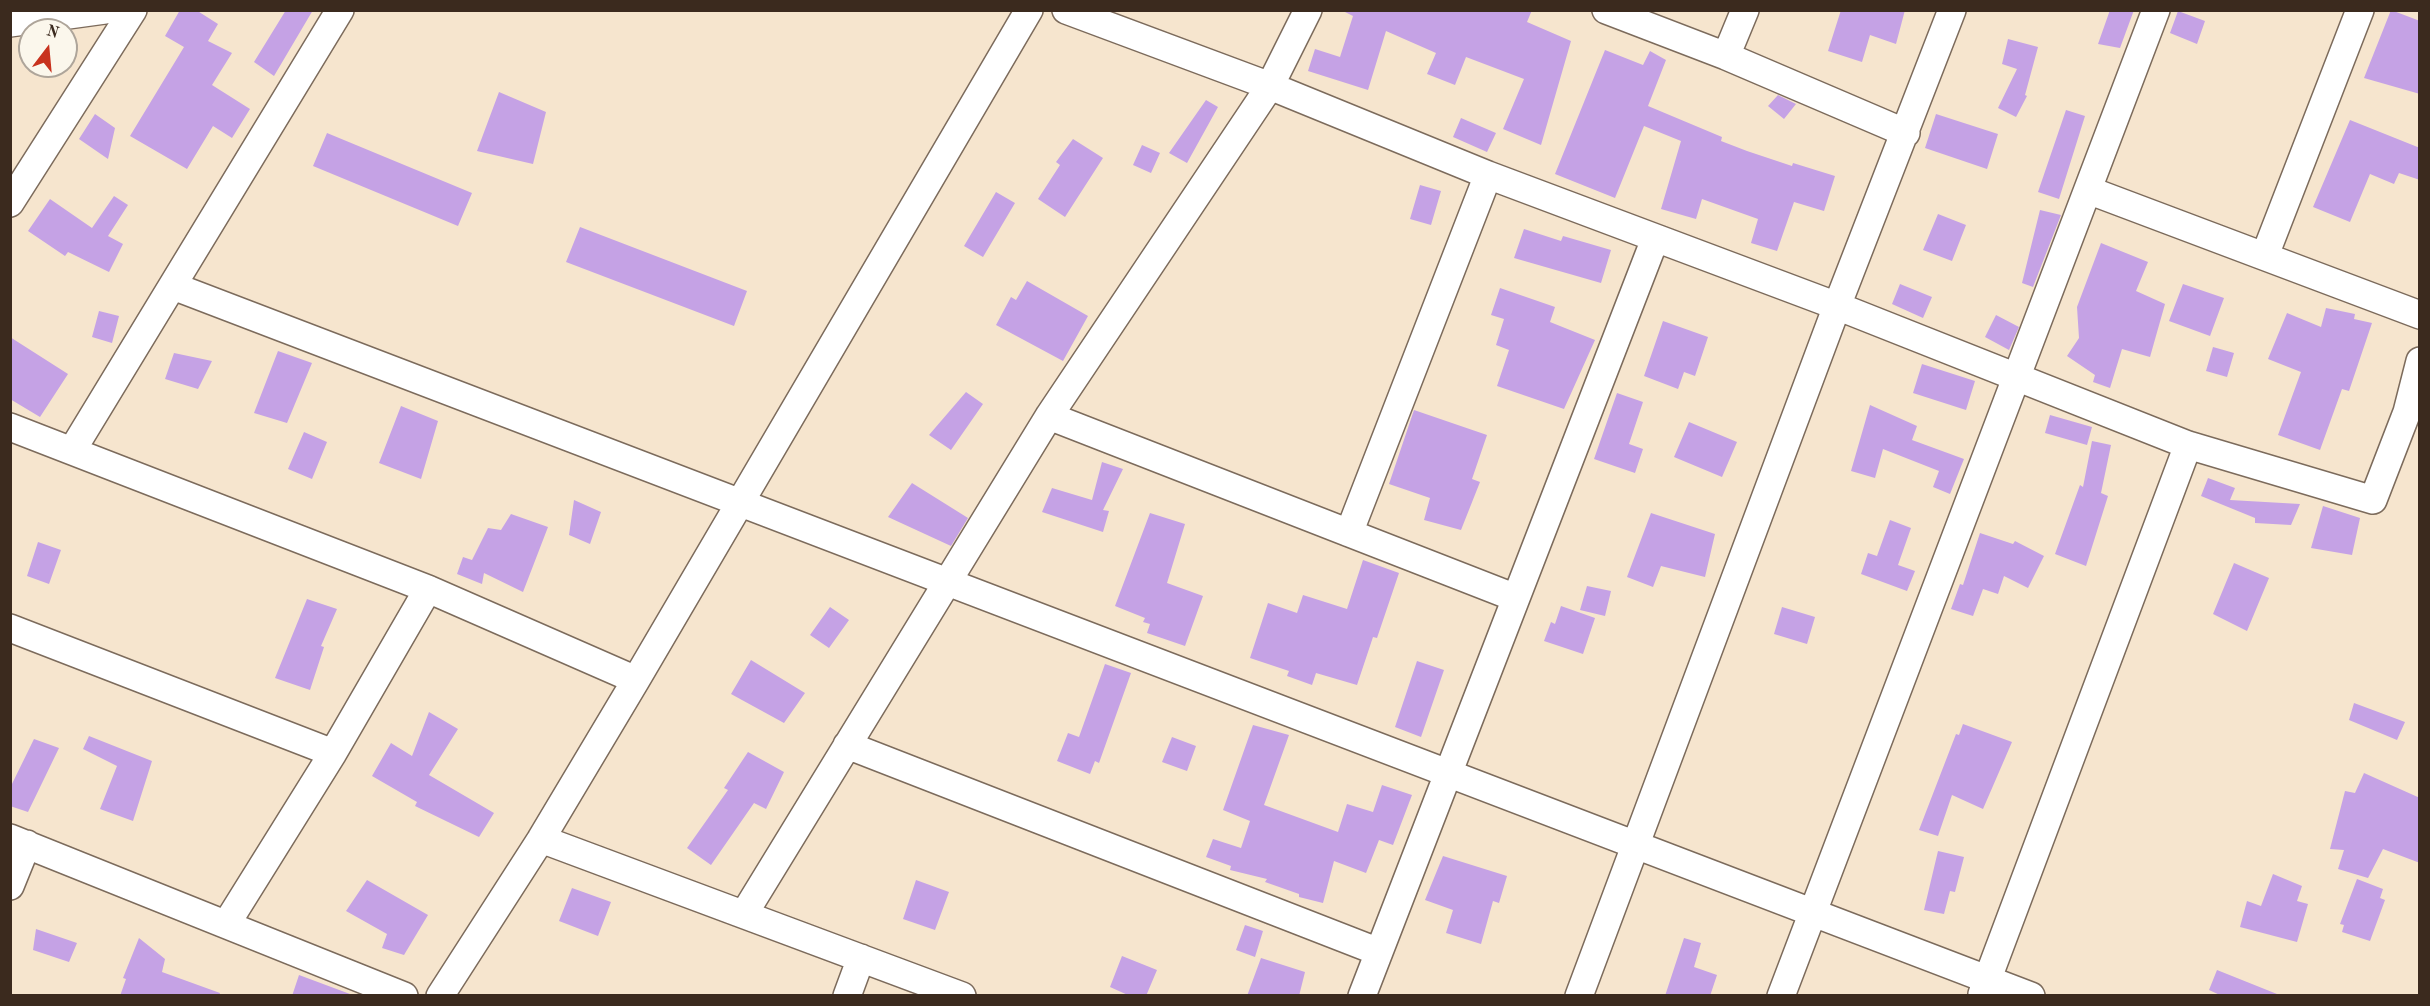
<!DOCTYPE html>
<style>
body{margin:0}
#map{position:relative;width:2430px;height:1006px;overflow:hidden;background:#f6e5ce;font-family:"Old Standard TT",serif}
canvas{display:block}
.frame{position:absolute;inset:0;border:12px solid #3b2a1e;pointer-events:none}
.north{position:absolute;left:18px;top:18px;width:60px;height:60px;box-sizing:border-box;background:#fbf7ec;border:2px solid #aea59a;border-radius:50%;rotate:16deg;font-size:16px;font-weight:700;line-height:24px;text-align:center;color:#3b2a1e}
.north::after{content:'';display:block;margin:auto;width:21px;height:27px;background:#c8321e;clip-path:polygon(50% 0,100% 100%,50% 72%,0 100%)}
</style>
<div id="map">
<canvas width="2430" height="1006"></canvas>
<div class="frame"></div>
<div class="north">N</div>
</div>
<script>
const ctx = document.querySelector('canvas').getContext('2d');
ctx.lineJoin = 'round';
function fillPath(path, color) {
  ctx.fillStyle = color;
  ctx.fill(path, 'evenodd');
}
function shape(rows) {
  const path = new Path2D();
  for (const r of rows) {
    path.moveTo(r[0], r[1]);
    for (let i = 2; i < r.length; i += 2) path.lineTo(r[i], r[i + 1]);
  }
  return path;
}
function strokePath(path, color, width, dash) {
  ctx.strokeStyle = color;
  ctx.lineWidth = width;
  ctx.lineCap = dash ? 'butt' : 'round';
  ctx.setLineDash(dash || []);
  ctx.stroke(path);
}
const building = shape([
 [180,10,196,10,218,24,208,41,232,53,212,85,250,109,232,138,213,126,187,169,130,136,184,47,165,36],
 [286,10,313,10,274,76,254,62],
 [1341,10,1532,10,1527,22,1571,41,1541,145,1503,129,1524,79,1466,57,1455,85,1427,74,1436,53,1386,31,1368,90,1308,71,1315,49,1340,57,1353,16],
 [1841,10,1905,10,1896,44,1870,35,1862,62,1828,51],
 [2110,10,2134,10,2120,48,2098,44],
 [2391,10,2420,21,2420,94,2364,78],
 [2178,11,2205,21,2197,44,2170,33],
 [2008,39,2038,47,2025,95,2027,96,2016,117,1998,108,2017,69,2002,64],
 [1605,50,1643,65,1650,51,1666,60,1648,106,1722,137,1721,141,1747,151,1792,166,1793,163,1835,176,1824,211,1794,202,1777,251,1751,243,1758,219,1702,199,1696,219,1661,209,1681,141,1644,126,1615,198,1555,174],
 [499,92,546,112,533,164,477,151],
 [1778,95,1796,104,1784,119,1768,106],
 [1206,100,1218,107,1187,163,1169,153],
 [2066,110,2085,116,2059,199,2038,192],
 [95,114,115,128,108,159,79,139],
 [1936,114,1998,134,1987,169,1925,148],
 [1461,118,1496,133,1487,152,1453,137],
 [2350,120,2420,148,2420,180,2399,173,2394,184,2370,174,2350,222,2313,207],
 [327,133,472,193,458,226,313,166],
 [1073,139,1103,158,1065,217,1038,199,1060,165,1056,162],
 [1142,145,1160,153,1151,173,1133,165],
 [1420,185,1441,191,1431,225,1410,219],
 [996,192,1015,203,983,257,964,246],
 [114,196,128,205,108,236,123,244,109,272,68,252,65,256,28,231,50,199,92,228],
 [2040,210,2061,215,2033,287,2022,283],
 [1938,214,1966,225,1952,261,1923,250],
 [580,227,747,291,734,326,566,262],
 [1524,229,1561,241,1563,236,1611,250,1601,283,1514,258],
 [2101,243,2148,262,2136,291,2165,304,2150,357,2122,349,2110,388,2093,382,2095,375,2067,356,2079,338,2077,307],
 [1027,281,1088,316,1063,361,996,325,1011,297,1016,300],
 [1900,284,1932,297,1923,318,1892,304],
 [2183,284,2224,298,2210,336,2169,321],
 [1500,288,1555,307,1550,322,1595,340,1564,409,1497,386,1509,350,1496,345,1504,319,1491,315],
 [2326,308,2355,314,2354,319,2372,323,2349,391,2342,389,2320,450,2278,435,2301,372,2268,359,2287,313,2321,327],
 [99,311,119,316,112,343,92,337],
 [1996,315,2019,327,2009,350,1985,337],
 [1663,321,1708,337,1695,376,1684,372,1678,389,1644,376],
 [10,337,68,374,40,417,10,399],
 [2213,347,2234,353,2227,377,2206,371],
 [278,351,312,363,287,423,254,413],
 [174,353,212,361,198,389,165,379],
 [1922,364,1975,381,1966,410,1913,393],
 [966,392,983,404,951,450,929,435],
 [1617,393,1643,402,1629,444,1643,449,1635,473,1594,459],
 [1870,405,1917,426,1912,440,1964,459,1950,494,1933,487,1939,471,1883,449,1875,478,1851,471],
 [401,406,438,421,421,479,379,463],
 [1414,410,1487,435,1472,479,1480,482,1461,530,1424,520,1430,498,1389,484],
 [2050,415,2092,427,2087,445,2045,433],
 [1689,422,1737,442,1722,477,1674,457],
 [304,432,327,442,312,479,288,469],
 [2092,441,2111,445,2101,493,2108,496,2086,566,2055,554,2080,485,2083,487],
 [1102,462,1123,469,1103,510,1109,511,1103,532,1042,512,1052,488,1092,500],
 [2208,478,2235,488,2230,500,2300,504,2291,525,2255,523,2255,518,2201,496],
 [912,483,968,518,951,546,888,517],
 [574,500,601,512,590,544,569,535],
 [2323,506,2360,518,2352,555,2311,548],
 [1150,513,1185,524,1167,583,1203,596,1185,646,1147,633,1150,624,1143,622,1145,618,1115,606],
 [1651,513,1715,534,1705,577,1661,566,1653,587,1627,577],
 [511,514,548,527,523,592,484,573,482,584,457,574,463,557,472,560,488,528,501,530],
 [1890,520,1911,528,1898,565,1915,571,1907,591,1861,574,1868,553,1877,556],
 [1980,533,2013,544,2015,541,2044,556,2028,588,2004,576,1998,594,1983,589,1973,616,1951,609,1960,584,1963,585],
 [38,542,61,550,49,584,27,576],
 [1363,560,1399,573,1377,638,1373,637,1357,685,1316,673,1312,685,1287,676,1289,671,1250,658,1268,603,1297,613,1303,595,1347,609],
 [2234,563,2269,578,2247,631,2213,614],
 [1587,586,1611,591,1605,616,1580,610],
 [307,599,337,609,321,646,324,647,310,690,275,678],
 [1561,606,1595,618,1583,654,1544,641,1551,622,1555,624],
 [830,607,849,620,829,648,810,635],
 [1782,607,1815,617,1807,644,1774,634],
 [751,660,805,693,784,723,731,694],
 [1417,661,1444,670,1421,737,1395,727],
 [1105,664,1131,673,1099,763,1095,761,1090,774,1057,761,1068,733,1079,737],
 [2354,703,2405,722,2397,740,2349,720],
 [429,712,458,729,429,775,494,813,479,837,415,806,417,802,372,776,391,743,412,756],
 [1963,724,2012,742,1983,809,1952,795,1938,836,1919,830,1956,734,1959,735],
 [1253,725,1289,735,1264,805,1338,832,1347,804,1373,812,1382,785,1412,795,1393,845,1379,840,1366,873,1334,861,1323,903,1299,897,1299,894,1265,882,1267,879,1230,870,1231,866,1206,857,1213,839,1241,848,1250,821,1223,810],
 [89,736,152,761,133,821,100,809,117,766,83,749],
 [1172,737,1196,746,1187,771,1162,762],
 [34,739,59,748,28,812,10,806,10,788],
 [748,752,784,772,766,809,754,803,711,865,687,848,728,790,724,788],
 [2364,773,2420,798,2420,863,2383,849,2368,878,2338,869,2344,850,2330,849,2345,791,2355,793],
 [1938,851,1964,857,1955,892,1950,891,1944,914,1924,910],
 [1443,856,1507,876,1499,903,1493,901,1481,944,1446,933,1453,910,1425,900],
 [2273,874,2302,886,2297,901,2308,904,2297,942,2240,927,2247,901,2261,906],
 [2357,879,2383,889,2380,898,2385,900,2370,941,2342,932,2344,925,2340,924],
 [367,880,428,915,404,955,382,948,387,934,346,911],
 [916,880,949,892,935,930,903,919],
 [572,888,611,902,598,936,559,921],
 [1245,925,1263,931,1255,957,1236,950],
 [36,929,77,943,69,962,33,950],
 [139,938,165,959,162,972,220,993,219,996,120,996,126,979,123,978],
 [1684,938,1701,943,1694,967,1717,975,1710,996,1665,996],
 [1122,956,1157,970,1146,996,1130,996,1110,987],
 [1261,958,1305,972,1299,996,1247,996],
 [2217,970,2277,994,2277,996,2222,996,2209,990],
 [299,975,350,994,349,996,292,996]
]);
const minor = shape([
 [1066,10,1270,86,1488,175,1837,306,2188,445,2373,500,2407,412,2420,361],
 [1606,10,1726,56,1906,133],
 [10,23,105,10],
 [1726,56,1745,10],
 [2088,190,2420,315],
 [10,203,133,10],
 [2265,255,2360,10],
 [173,286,2031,996],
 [1049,416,1516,598],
 [10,427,428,589,636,680],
 [73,449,340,10],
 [1349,533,1488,175],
 [10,628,333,753],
 [847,745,1379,952],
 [10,838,404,996],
 [541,839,962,996],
 [10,886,27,844],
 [744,914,1049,416,1270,86,1308,10],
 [227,923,333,753,428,589],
 [1982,994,2188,445],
 [440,996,541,839,636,680,1029,10],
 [847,996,861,958],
 [1362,996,1655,239],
 [1579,996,1837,306,1952,10],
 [1781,996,2156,10]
]);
fillPath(building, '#c5a2e5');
strokePath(minor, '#7c6b5c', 30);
strokePath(minor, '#fff', 27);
</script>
